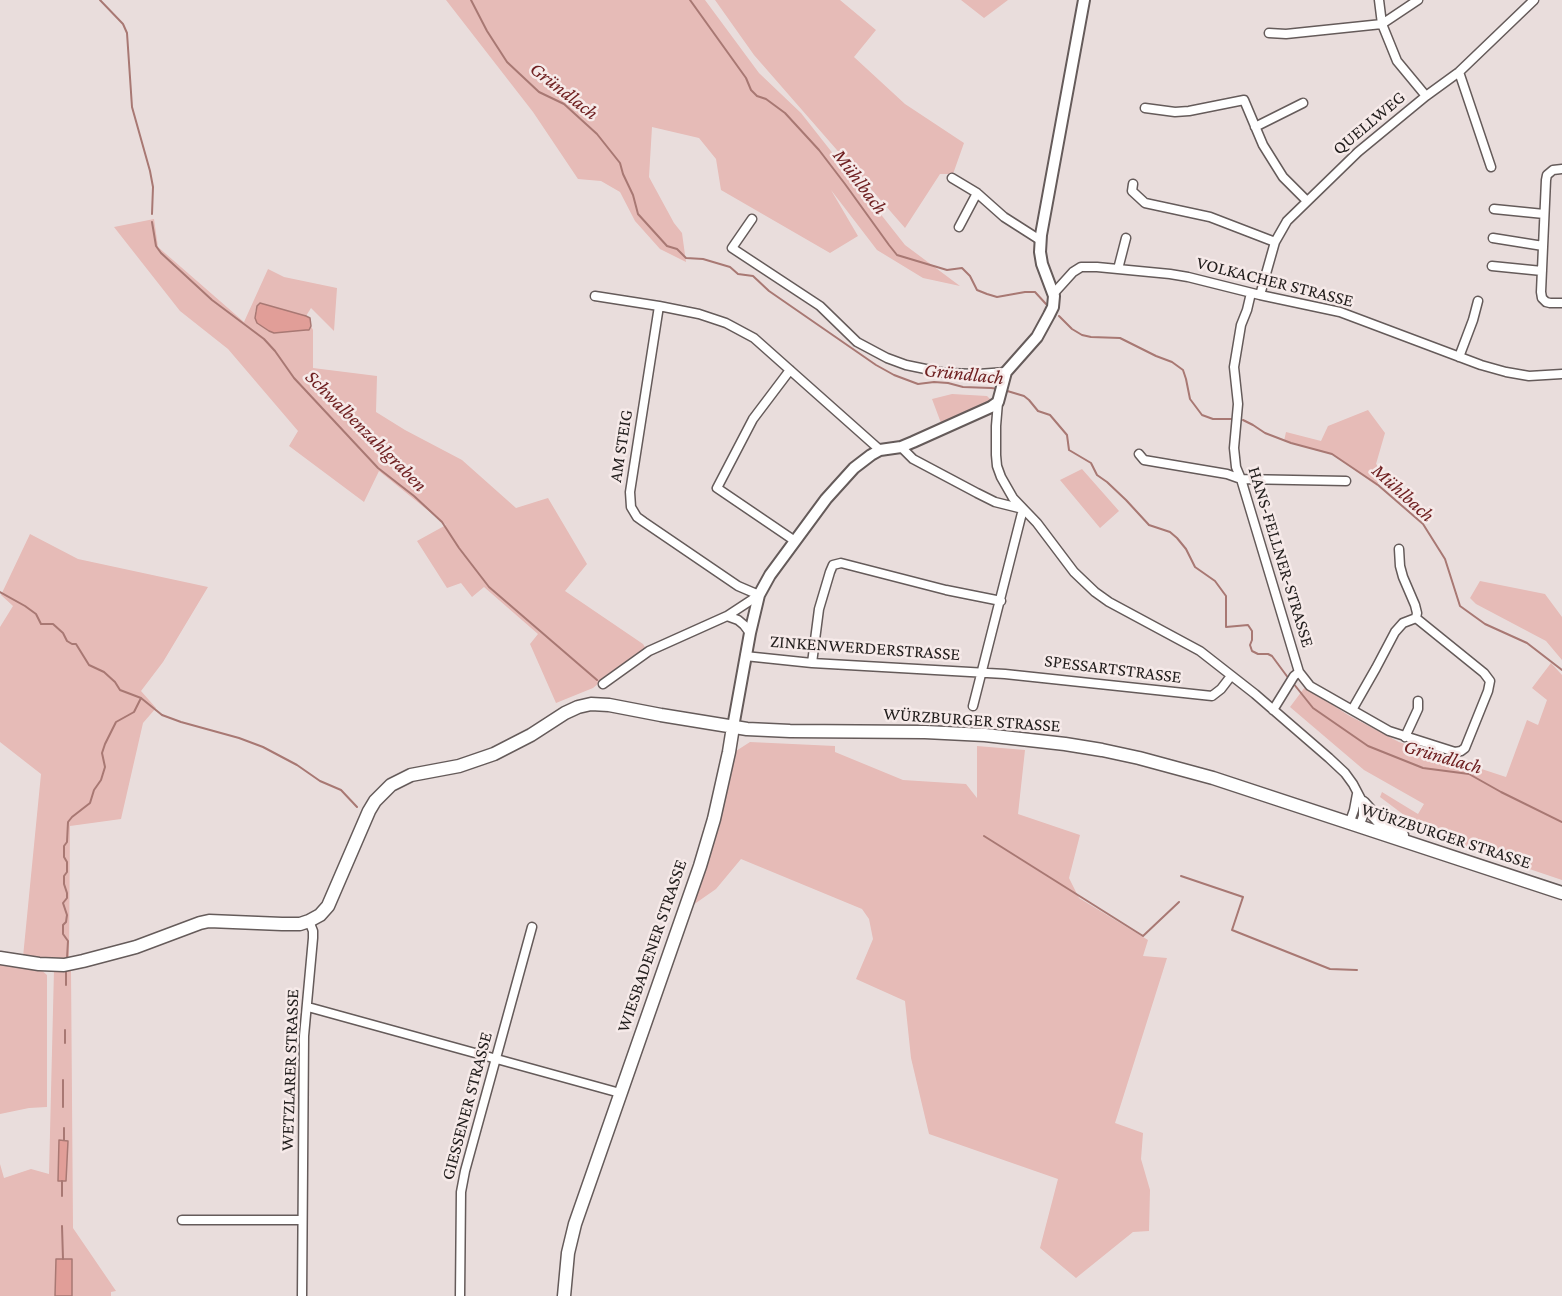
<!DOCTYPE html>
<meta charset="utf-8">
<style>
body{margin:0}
canvas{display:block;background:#e9dddc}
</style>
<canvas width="1562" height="1296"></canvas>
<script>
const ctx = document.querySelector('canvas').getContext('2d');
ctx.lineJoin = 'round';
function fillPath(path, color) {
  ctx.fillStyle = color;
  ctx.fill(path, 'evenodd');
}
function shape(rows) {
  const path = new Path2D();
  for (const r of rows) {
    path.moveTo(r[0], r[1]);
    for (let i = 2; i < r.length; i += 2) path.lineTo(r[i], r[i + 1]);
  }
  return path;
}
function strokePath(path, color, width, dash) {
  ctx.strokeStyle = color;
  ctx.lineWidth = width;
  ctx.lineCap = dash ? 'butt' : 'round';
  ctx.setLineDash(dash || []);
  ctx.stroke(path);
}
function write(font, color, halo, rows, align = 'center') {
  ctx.font = font + ' "Crimson Pro",serif';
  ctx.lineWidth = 5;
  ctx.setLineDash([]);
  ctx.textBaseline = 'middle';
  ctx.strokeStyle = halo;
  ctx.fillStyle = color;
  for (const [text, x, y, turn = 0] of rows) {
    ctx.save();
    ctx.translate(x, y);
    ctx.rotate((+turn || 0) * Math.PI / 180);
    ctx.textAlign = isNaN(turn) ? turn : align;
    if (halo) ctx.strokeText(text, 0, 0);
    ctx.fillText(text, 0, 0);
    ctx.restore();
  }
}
const green = shape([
 [446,0,705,0,759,73,801,113,905,245,960,286,923,278,877,250,831,190,858,236,830,253,721,190,716,159,699,138,652,127,649,177,674,223,682,233,686,262,660,249,635,221,620,192,601,181,578,179,533,112],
 [715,0,840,0,876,30,854,57,905,104,964,143,953,174,940,174,905,228,754,55],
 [961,0,1008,0,984,18],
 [154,219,158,247,244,322,268,269,284,277,337,288,334,331,311,308,306,316,260,303,258,304,255,312,287,331,306,330,309,329,311,326,313,330,313,368,377,376,376,412,405,430,462,460,516,508,548,498,587,564,565,591,643,644,646,649,618,667,593,688,556,703,530,644,538,634,484,587,472,597,461,583,447,588,417,541,446,525,379,471,364,502,289,446,298,431,228,349,180,311,114,227],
 [952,394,987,396,991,400,941,423,932,399],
 [1368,410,1385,433,1376,464,1382,470,1377,486,1332,454,1284,441,1286,432,1321,441,1328,426],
 [1082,469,1119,511,1100,528,1060,480],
 [30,534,78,559,208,587,163,662,141,691,156,708,143,723,121,819,70,826,69,960,23,957,41,774,0,742,0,627,13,606,1,595],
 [1480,581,1545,594,1562,617,1562,660,1546,641,1476,604,1470,598],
 [1551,663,1562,675,1562,880,1482,853,1424,830,1380,797,1382,792,1418,814,1424,804,1364,770,1290,707,1305,687,1348,715,1399,742,1506,777,1527,720,1538,725,1547,700,1532,688],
 [750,742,835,746,835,752,903,780,966,784,977,798,977,746,1025,750,1018,814,1080,835,1069,878,1079,898,1148,940,1143,956,1167,958,1115,1123,1143,1133,1141,1159,1150,1190,1149,1231,1133,1232,1076,1278,1040,1248,1058,1179,929,1134,911,1058,905,1001,856,979,873,939,869,919,862,909,741,859,716,889,693,905,706,866,736,751],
 [0,963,40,969,47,975,47,1107,29,1108,0,1114],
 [54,969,71,969,73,1228,116,1291,111,1292,111,1296,72,1296,72,1260,56,1259,55,1296,0,1296,0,1164,4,1178,31,1169,49,1174]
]);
const water = shape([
 [260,303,306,316,310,318,311,326,309,330,306,330,274,333,269,331,257,323,255,318,257,306,260,303],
 [59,1140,68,1141,66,1181,58,1181,59,1140],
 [56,1259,72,1259,72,1296,55,1296,56,1259]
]);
const stream = shape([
 [100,0,123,24,127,33,132,107,150,171,153,187,152,214],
 [471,0,487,31,507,62,539,92,564,104,597,134,620,163,623,174,633,195,638,214,667,246,677,249,686,258,703,259,730,267,738,274,753,276,769,291,876,365,894,375,918,384,934,382,948,383,963,387,991,388,999,389],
 [690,0,746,78,751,90,757,96,766,99,785,113,819,150,845,184,889,245,897,255,947,270,962,268,970,276,977,290,987,294,997,297,1025,292,1035,292,1046,304],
 [152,222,156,246,161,253,212,300,264,339,275,351,294,378,378,468,414,496,442,522,459,548,489,587,597,680],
 [1059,316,1072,329,1082,335,1091,337,1120,338,1156,356,1172,362,1183,370,1186,379,1190,399,1202,415,1213,419,1232,419],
 [1004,390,1024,396,1029,400,1038,411,1050,415,1067,435,1069,450,1091,463,1097,475,1107,482,1126,500,1149,525,1170,532,1177,538,1186,549,1195,567,1215,581,1226,596,1226,627,1248,625,1252,631,1252,640,1250,645,1252,651,1258,654,1268,654,1272,656,1289,679],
 [1243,420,1253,425,1265,433,1291,443,1332,454,1378,485,1423,524,1445,559,1460,606,1485,624,1527,643,1562,670],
 [0,592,25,606,36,614,41,624,53,624,63,633,67,641,72,644,76,644,89,665,104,672,115,682,120,690,141,698,162,715,181,722,239,738,263,747,297,765,320,781,341,790,357,807],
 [1293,683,1313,708,1368,746,1423,768,1469,774,1501,792,1562,822],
 [984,836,1143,936,1179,902],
 [1181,876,1243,897,1232,930,1330,969,1357,970],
 [67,958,68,941,63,934,63,925,66,922,67,915,63,903,67,898,67,893,64,884,64,876,67,872,67,862,64,857,64,846,67,842,68,822,72,817,90,803,94,790,101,780,105,767,102,753,105,744,116,722,134,712,141,698],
 [66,985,66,971],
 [65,1043,65,1030],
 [63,1107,63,1080],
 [64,1140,64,1128],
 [62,1181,62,1196],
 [62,1226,63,1259]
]);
const minor = shape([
 [1379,0,1382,24,1397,61,1426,96],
 [1269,33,1286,34,1382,24,1418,0],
 [1459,72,1491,167],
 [1145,108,1175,112,1189,111,1244,100,1263,145,1283,177,1307,201],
 [1255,127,1303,103],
 [1562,169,1553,170,1547,175,1546,180,1541,292,1542,298,1546,302,1550,303,1562,303],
 [952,178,977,193,1004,217,1040,240],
 [1133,184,1132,191,1145,203,1210,217,1275,242],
 [1494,209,1544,214],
 [752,219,732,248,820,306,857,342,887,358,906,365,945,373,978,374,1006,372],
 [959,227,977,193],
 [1493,238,1543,246],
 [1492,266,1542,271],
 [1118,269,1126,238],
 [1054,293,1073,272,1081,267,1097,267,1170,274,1188,277,1260,295,1340,312,1481,365,1506,372,1529,376,1562,374],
 [1251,293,1247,310,1241,325,1234,367,1238,404,1234,448,1236,467,1241,479,1299,672,1310,686,1389,731,1455,752,1461,751,1465,748,1488,691,1490,681,1484,673,1416,618],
 [1260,295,1275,242,1287,221,1358,152,1426,96,1459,72,1534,0],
 [595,296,659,306,699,314,726,323,754,338,880,450],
 [659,306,630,492,631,507,637,517,644,522,738,586,759,595],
 [1459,357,1473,320,1478,301],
 [790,370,753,419,717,488,795,541],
 [998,402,996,426,996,455,997,466,1001,477,1013,498,1037,523,1074,572,1095,592,1109,602,1200,651,1255,694,1329,758,1345,773,1353,784,1363,803,1363,816,1359,827],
 [901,447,913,459,977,493,995,502,1023,509,973,706],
 [1139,454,1144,460,1227,474,1241,479,1346,481],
 [1399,549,1400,566,1403,577,1415,605,1417,613,1416,618],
 [727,616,738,620,744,625,750,633],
 [745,656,812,663,1005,674,1212,696,1221,689,1231,676],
 [812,663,819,609,830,572,833,565,841,563,946,590,1001,601],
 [603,684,649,651,727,616,759,595],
 [1273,710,1294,676,1299,672],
 [1352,710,1376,668,1395,632,1403,623,1416,618],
 [1405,737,1418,709,1418,701],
 [1349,824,1354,810,1357,794],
 [308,1007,620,1093],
 [182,1220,302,1220],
 [302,1296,304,1036,313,938,313,931,309,921],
 [460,1296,461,1192,465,1171,532,927]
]);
const tertiary = shape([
 [733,727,750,633,759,595,770,575,826,499,854,468,871,455,880,450,901,447,913,442,991,407,998,402,1006,372,1037,337,1049,315,1053,307,1054,296,1042,264,1040,252,1041,235,1084,0]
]);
const secondary = shape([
 [1363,803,1381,823,1402,835],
 [0,958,39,964,64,965,83,961,136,947,200,923,209,921,282,924,300,924,309,921,320,915,328,906,369,811,375,801,391,785,411,775,459,766,494,754,531,735,565,713,578,707,591,704,609,705,661,715,747,729,790,731,925,732,985,735,1065,744,1102,750,1139,758,1213,778,1562,893],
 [564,1296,568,1253,575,1224,700,866,714,819,729,752,733,727]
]);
const streetNames = [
 ["QUELLWEG",1369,123,-40],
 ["VOLKACHER STRASSE",1275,282,14],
 ["AM STEIG",621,446,-81],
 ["HANS-FELLNER-STRASSE",1281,557,73],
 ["ZINKENWERDERSTRASSE",865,648,4],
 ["SPESSARTSTRASSE",1113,669,7],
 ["WÜRZBURGER STRASSE",972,720,4],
 ["WÜRZBURGER STRASSE",1446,836,18],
 ["WIESBADENER STRASSE",652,946,-71],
 ["WETZLARER STRASSE",290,1070,-88],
 ["GIESSENER STRASSE",467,1106,-75]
];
const waterNames = [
 ["Gründlach",564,91,38],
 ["Mühlbach",860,182,53],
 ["Gründlach",964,374,6],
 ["Schwalbenzahlgraben",366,431,45],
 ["Mühlbach",1403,493,42],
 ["Gründlach",1443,757,16]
];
fillPath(green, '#e6bbb7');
fillPath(water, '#e19e98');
strokePath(water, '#a87873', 1.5);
strokePath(stream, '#a87873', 2);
strokePath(minor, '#655b5a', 11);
strokePath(tertiary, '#655b5a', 14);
strokePath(secondary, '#655b5a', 15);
strokePath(minor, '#fff', 8);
strokePath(tertiary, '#fff', 10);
strokePath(secondary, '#fff', 12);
write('18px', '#221e1d', '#f6eae9', streetNames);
write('italic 20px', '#6f2021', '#f6eae9', waterNames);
</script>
